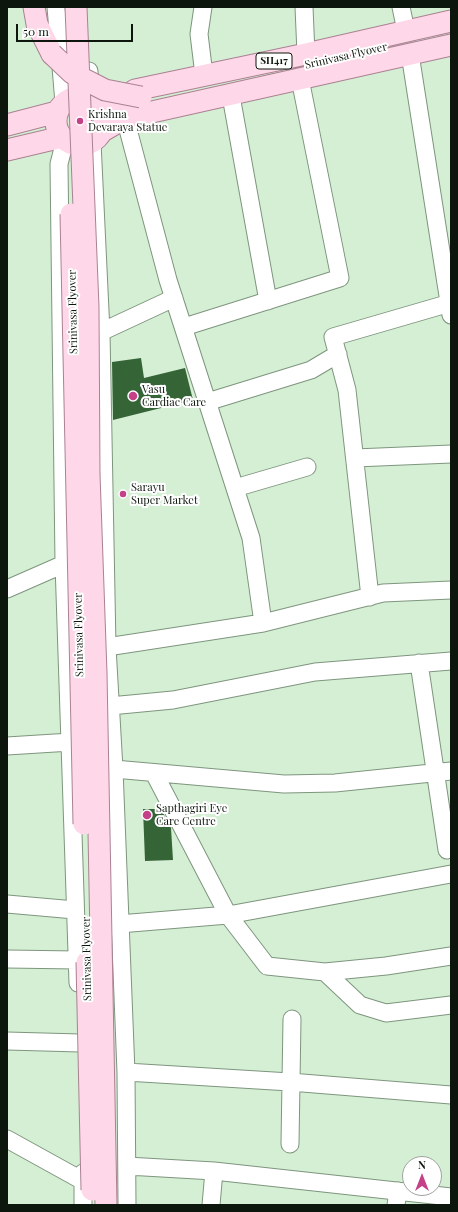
<!DOCTYPE html>
<style>
body{margin:0}
#map{position:relative;width:458px;height:1212px;overflow:hidden;background:#d5efd5;font-family:"Playfair Display",serif}
canvas{display:block}
.frame{position:absolute;inset:0;border:8px solid #0d160d;pointer-events:none}
.north{position:absolute;left:402px;top:1156px;width:40px;height:40px;box-sizing:border-box;background:#fff;border:1px solid #9ea29e;border-radius:50%;rotate:0deg;font-size:11px;font-weight:700;line-height:16px;text-align:center;color:#0d160d}
.north::after{content:'';display:block;margin:auto;width:14px;height:18px;background:#c44187;clip-path:polygon(50% 0,100% 100%,50% 72%,0 100%)}
.scale{position:absolute;left:16px;top:24px;width:117px;height:18px;box-sizing:border-box;border:2px solid #0d160d;border-top:0;padding-left:5px;font-size:12px;line-height:14px;white-space:nowrap;color:#0d160d;-webkit-text-stroke:3px #fff;paint-order:stroke}
</style>
<div id="map">
<canvas width="458" height="1212"></canvas>
<div class="frame"></div>
<div class="north">N</div>
<div class="scale">50 m</div>
</div>
<script>
const ctx = document.querySelector('canvas').getContext('2d');
ctx.lineJoin = 'round';
function fillPath(path, color) {
  ctx.fillStyle = color;
  ctx.fill(path, 'evenodd');
}
function shape(rows) {
  const path = new Path2D();
  for (const r of rows) {
    if (r.length === 3) {
      path.moveTo(r[0] + r[2], r[1]);
      path.arc(r[0], r[1], r[2], 0, 2 * Math.PI);
      continue;
    }
    path.moveTo(r[0], r[1]);
    for (let i = 2; i < r.length; i += 2) path.lineTo(r[i], r[i + 1]);
  }
  return path;
}
function strokePath(path, color, width, dash) {
  ctx.strokeStyle = color;
  ctx.lineWidth = width;
  ctx.lineCap = dash ? 'butt' : 'round';
  ctx.setLineDash(dash || []);
  ctx.stroke(path);
}
function write(font, color, halo, rows, align = 'center') {
  ctx.font = font + ' "Playfair Display",serif';
  ctx.lineWidth = 4;
  ctx.setLineDash([]);
  ctx.textBaseline = 'middle';
  ctx.strokeStyle = halo;
  ctx.fillStyle = color;
  for (const [text, x, y, turn = 0] of rows) {
    ctx.save();
    ctx.translate(x, y);
    ctx.rotate((+turn || 0) * Math.PI / 180);
    ctx.textAlign = isNaN(turn) ? turn : align;
    if (halo) ctx.strokeText(text, 0, 0);
    ctx.fillText(text, 0, 0);
    ctx.restore();
  }
}
const building = shape([
 [141,358,144,378,185,368,193,400,113,420,112,362],
 [143,809,161,809,171,828,173,860,145,861]
]);
const minor = shape([
 [56,7,64,103],
 [203,7,199,34,204,75],
 [304,7,306,54],
 [401,7,406,31],
 [410,54,451,315],
 [89,71,90,100],
 [231,96,268,301],
 [125,118,168,280,251,538,263,623],
 [65,140,59,164,64,564,78,983],
 [92,142,101,332,107,647,114,769,126,1072,127,1205],
 [184,327,340,278,300,79],
 [101,332,174,298],
 [207,402,311,370,338,354],
 [355,458,451,454],
 [235,488,307,467],
 [7,589,64,564],
 [370,597,347,390,333,337,450,303],
 [107,647,263,623,383,593,451,590],
 [419,663,447,850],
 [110,706,173,700,315,672,451,661],
 [7,746,71,742],
 [114,769,284,784,335,783,451,771],
 [154,773,228,915,267,966,325,972,386,966,451,956],
 [7,904,75,910],
 [119,924,228,915,451,874],
 [7,959,77,960],
 [325,972,360,1005,386,1013,451,1005],
 [7,1041,80,1043],
 [126,1072,290,1082,451,1095],
 [7,1139,83,1181],
 [290,1144,292,1019],
 [127,1166,214,1171,451,1197],
 [83,1173,83,1205],
 [211,1205,214,1171],
 [396,1205,398,1191]
]);
const major = shape([
 [34,7,37,24,52,54],
 [80,121,24],
 [102,112,135,90,306,54,451,21],
 [7,125,57,112],
 [101,132,125,118,451,45],
 [7,150,62,137]
]);
const majorBridge = shape([
 [76,7,88,307,89,474,96,673,106,1205],
 [52,54,72,73,105,90,141,97],
 [71,214,84,824],
 [87,962,92,1190]
]);
const markers = [
 [80,121,4,"#c44187"],
 [133,396,5,"#c44187"],
 [123,494,4,"#c44187"],
 [147,815,5,"#c44187"]
];
const shields = [
 [274,61,36]
];
const shieldNames = [
 ["SH417",274,61]
];
const streetNames = [
 ["Srinivasa Flyover",346,56,-13],
 ["Srinivasa Flyover",73,312,-91],
 ["Srinivasa Flyover",79,635,-91],
 ["Srinivasa Flyover",87,959,-91]
];
const poiNames = [
 ["Krishna",88,115],
 ["Devaraya Statue",88,128],
 ["Vasu",142,390],
 ["Cardiac Care",142,403],
 ["Sarayu",131,488],
 ["Super Market",131,501],
 ["Sapthagiri Eye",156,809],
 ["Care Centre",156,822]
];
fillPath(building, '#356437');
strokePath(minor, '#7e957e', 19);
strokePath(major, '#aa8292', 23);
strokePath(minor, '#fff', 17);
strokePath(major, '#fed7e8', 21);
strokePath(majorBridge, '#aa8292', 23, []);
strokePath(majorBridge, '#fed7e8', 21);
for (const [x, y, r, color] of markers) {
  const dot = new Path2D();
  dot.arc(x, y, r, 0, 2 * Math.PI);
  ctx.fillStyle = color;
  ctx.fill(dot);
  strokePath(dot, '#fff', 1.5);
}
for (const [x, y, w] of shields) {
  const box = new Path2D();
  box.roundRect(x - w / 2, y - 8, w, 16, 3);
  ctx.fillStyle = '#fff';
  ctx.fill(box);
  strokePath(box, '#0d160d', 1);
}
write('bold 10px', '#0d160d', null, shieldNames);
write('11px', '#0d160d', '#fff', streetNames);
write('11px', '#0d160d', '#fff', poiNames, 'left');
</script>
